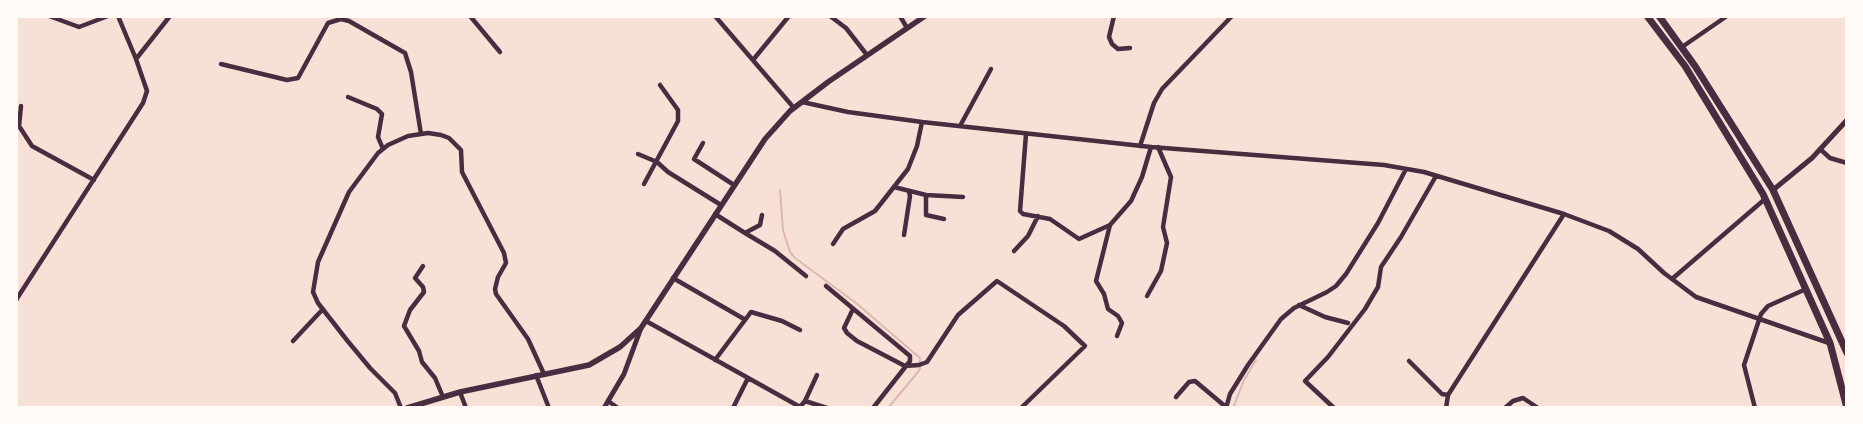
<!DOCTYPE html>
<style>
body{margin:0}
#map{position:relative;width:1863px;height:424px;overflow:hidden;background:#f7e1d7;font-family:"Archivo Narrow",sans-serif}
canvas{display:block}
.frame{position:absolute;inset:0;border:18px solid #fffaf5;pointer-events:none}
</style>
<div id="map">
<canvas width="1863" height="424"></canvas>
<div class="frame"></div>
</div>
<script>
const ctx = document.querySelector('canvas').getContext('2d');
ctx.lineJoin = 'round';
function shape(rows) {
  const path = new Path2D();
  for (const r of rows) {
    path.moveTo(r[0], r[1]);
    for (let i = 2; i < r.length; i += 2) path.lineTo(r[i], r[i + 1]);
  }
  return path;
}
function strokePath(path, color, width, dash) {
  ctx.strokeStyle = color;
  ctx.lineWidth = width;
  ctx.lineCap = dash ? 'butt' : 'round';
  ctx.setLineDash(dash || []);
  ctx.stroke(path);
}
const stream = shape([
 [780,190,783,230,790,252,795,258,856,303,920,358,920,368,918,372,888,408],
 [1233,408,1244,380,1256,360]
]);
const minor = shape([
 [49,16,79,27,108,16],
 [470,16,500,52],
 [715,16,794,108],
 [830,16,846,28,867,55],
 [900,16,907,28],
 [1114,16,1109,37,1112,44,1118,49,1130,48],
 [1682,47,1727,16],
 [136,59,170,16],
 [753,60,789,16],
 [221,64,287,80,298,78,328,23,341,19,349,21,405,53,411,72,421,134],
 [348,97,377,109,382,114,378,137,383,149],
 [802,102,848,112,922,122,1151,147,1384,165,1424,172,1564,214,1609,231,1638,249,1664,273,1696,297,1829,343],
 [21,106,19,126,32,146,94,180],
 [960,126,991,69],
 [1026,134,1020,211,1023,214,1050,219,1079,239,1110,225,1131,201,1142,177,1151,147],
 [703,143,694,159,734,185],
 [1140,146,1154,103,1162,89,1232,16],
 [1820,149,1830,158,1847,163],
 [638,154,657,162,668,172,721,205],
 [644,184,678,121,678,110,660,85],
 [894,187,926,195,963,197],
 [926,195,926,215,944,219],
 [715,214,745,233,760,225,762,215],
 [1110,225,1096,281,1104,294,1108,309,1118,316,1122,323,1117,336],
 [745,233,775,251,806,276],
 [904,235,910,196,909,192],
 [833,244,843,229,875,211,908,169,917,146,922,122],
 [1014,251,1028,236,1038,216],
 [423,266,415,278,423,287,424,292,410,310,404,326,419,351,422,362,435,378,443,397],
 [673,278,744,319],
 [1672,279,1765,199],
 [826,286,910,356,910,361,873,408],
 [1147,296,1161,271,1167,243,1163,227,1171,177,1158,147],
 [16,300,143,103,147,91,136,59,118,16],
 [1299,305,1325,317,1348,323],
 [853,309,844,328,847,333,857,341,905,366,919,365,927,362,958,315,997,281,1064,326,1085,346,1021,408],
 [646,321,802,408],
 [293,341,323,309],
 [715,360,751,312,782,321,800,330],
 [1409,361,1442,394,1448,395,1564,214],
 [536,375,549,408],
 [460,392,466,408],
 [1176,397,1189,382,1195,381,1226,407],
 [608,401,618,408],
 [805,401,817,375],
 [800,407,805,401,827,408],
 [401,408,395,393,370,368,346,339,318,303,313,292,318,262,349,192,378,153,388,145,408,136,428,133,441,135,449,138,461,150,462,172,504,253,506,263,498,277,495,289,496,294,528,339,544,374],
 [733,408,748,378],
 [1226,408,1230,394,1248,365,1281,319,1294,308,1327,292,1336,286,1346,274,1378,223,1406,169],
 [1334,408,1305,381,1328,357,1365,309,1378,287,1381,267,1401,237,1436,176],
 [1446,408,1448,395],
 [1505,408,1513,401,1523,398,1538,408],
 [1755,408,1744,365,1761,314,1768,306,1806,289]
]);
const tertiary = shape([
 [1773,190,1812,158,1847,120],
 [604,408,624,374,641,328]
]);
const secondary = shape([
 [407,408,460,392,589,365,620,347,641,328,765,139,790,111,828,82,925,16]
]);
const trunk = shape([
 [1647,16,1685,66,1763,194,1830,343,1847,408],
 [1659,16,1695,66,1773,190,1847,353]
]);
strokePath(stream, '#dcb8b0', 2);
strokePath(minor, '#4a2c40', 4.5);
strokePath(tertiary, '#4a2c40', 5);
strokePath(secondary, '#4a2c40', 5.5);
strokePath(trunk, '#4a2c40', 7);
</script>
